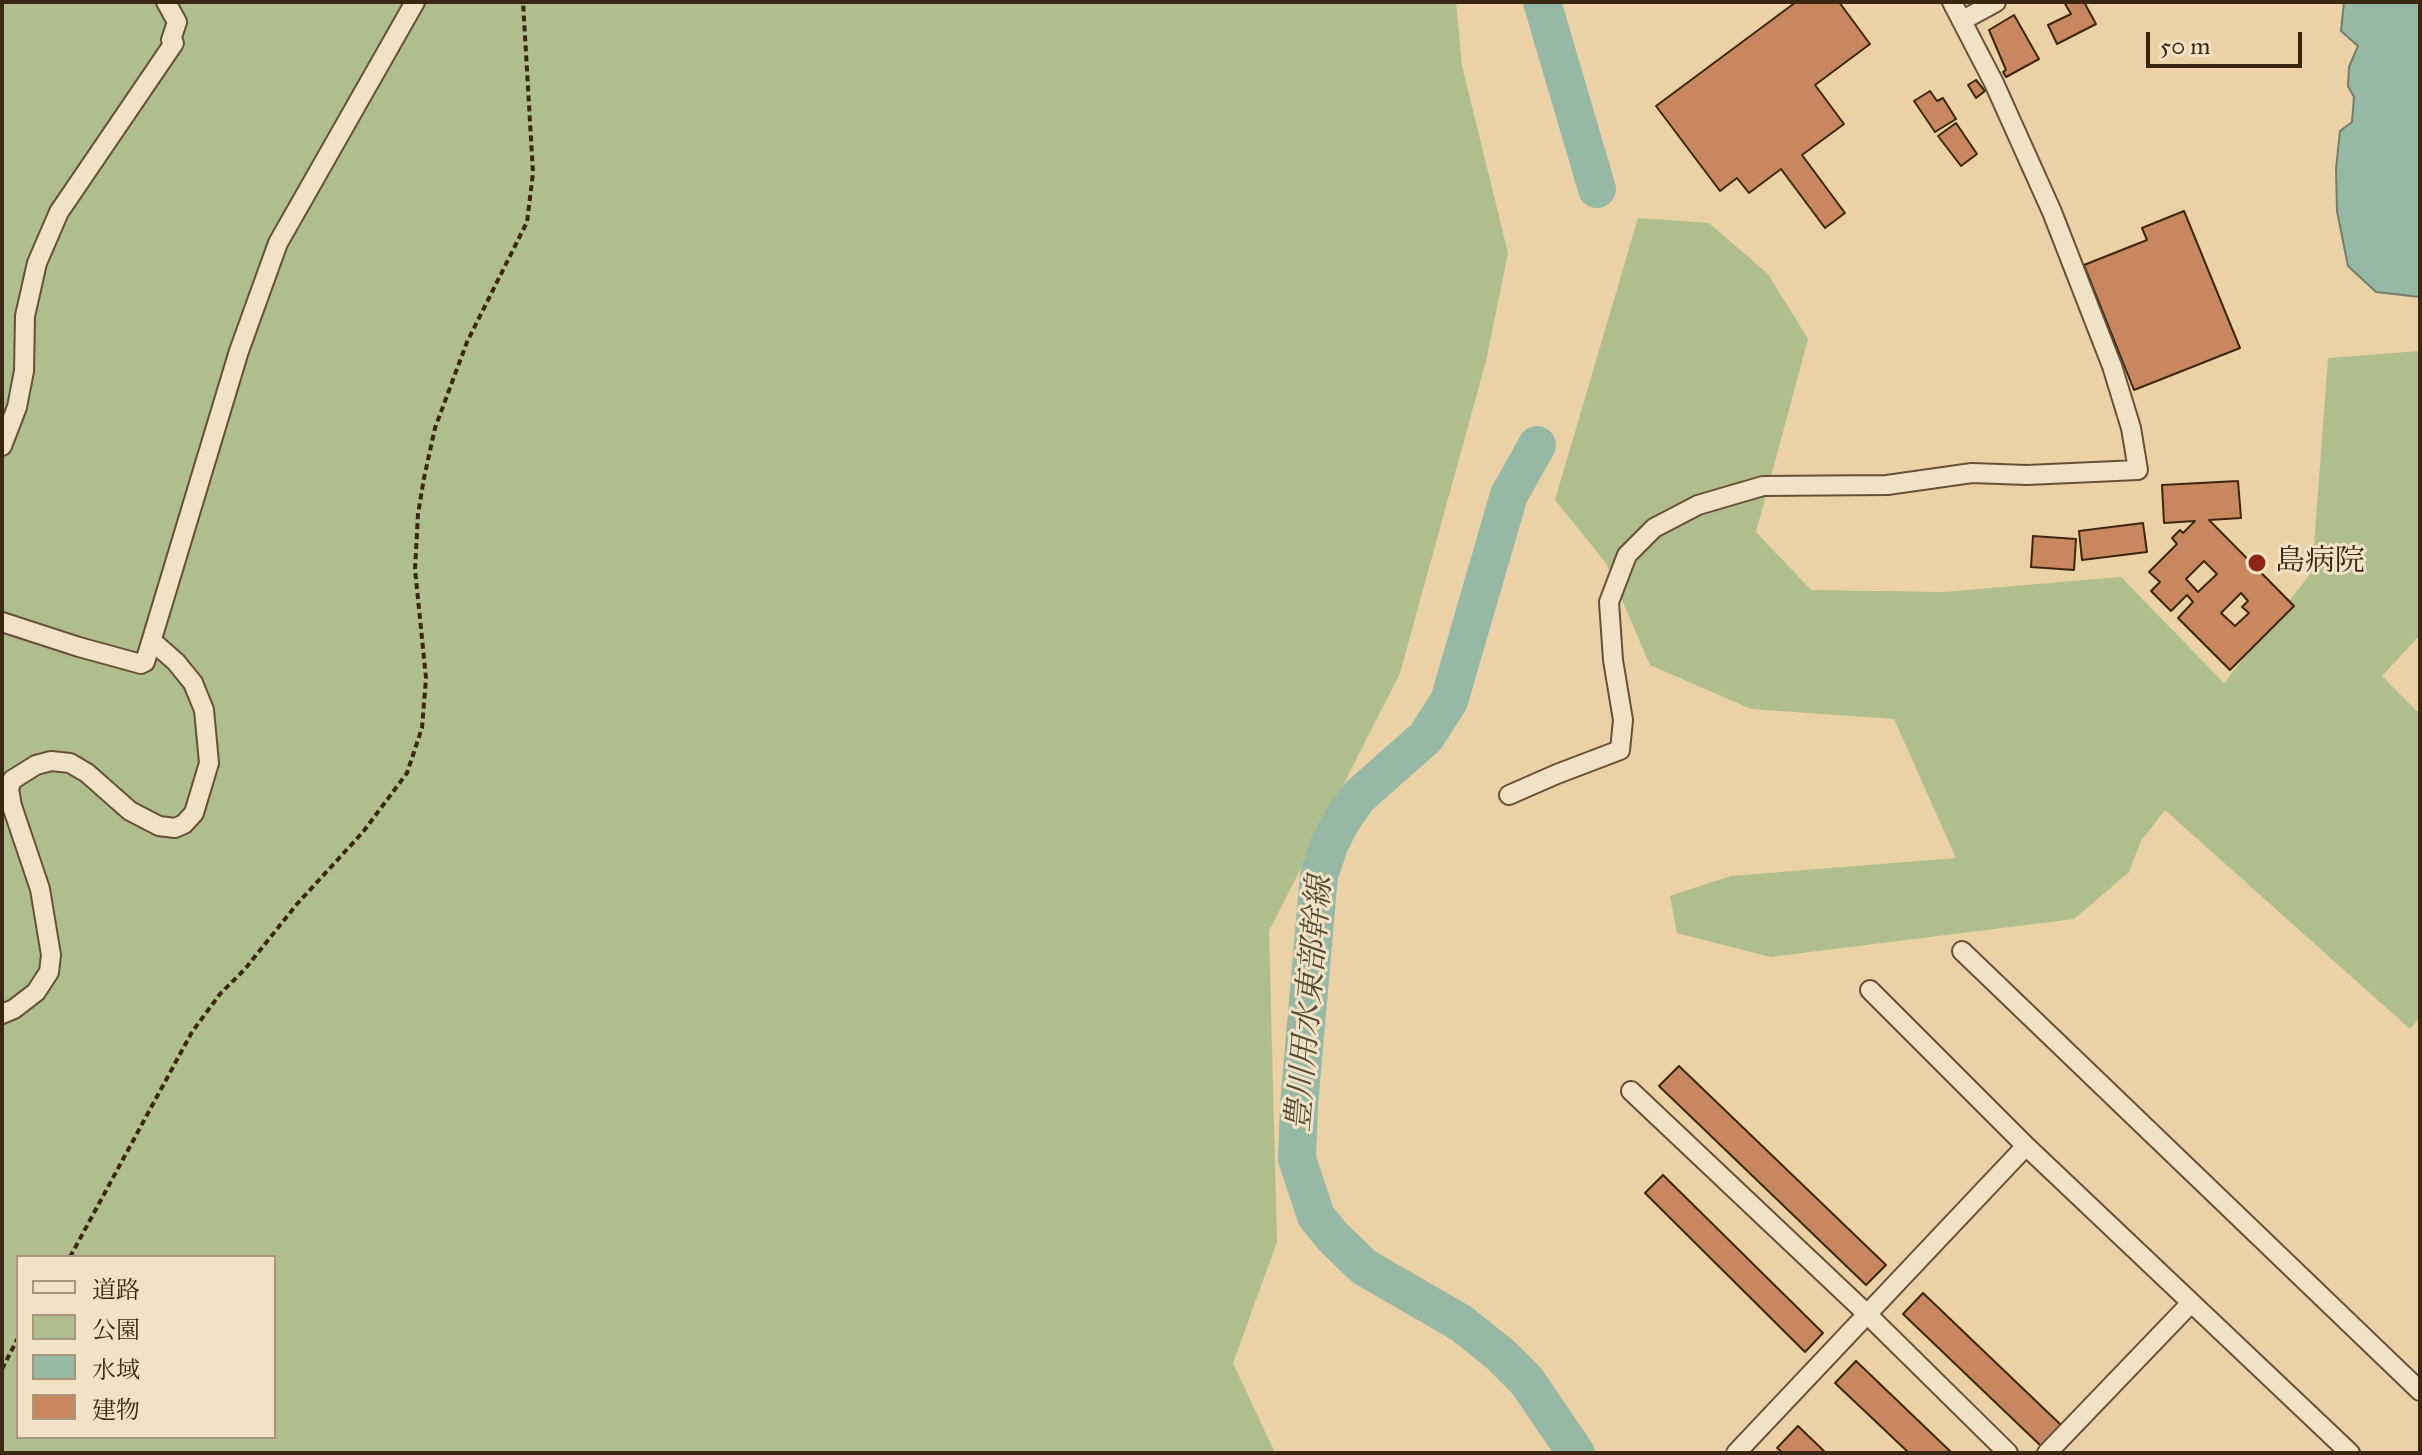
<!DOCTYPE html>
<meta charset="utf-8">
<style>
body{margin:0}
#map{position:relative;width:2422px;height:1455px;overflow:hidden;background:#ead2a6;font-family:"IM FELL Great Primer","Noto Serif JP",serif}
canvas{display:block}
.frame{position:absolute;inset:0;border:4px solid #3b2611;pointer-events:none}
.legend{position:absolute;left:16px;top:1255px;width:260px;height:184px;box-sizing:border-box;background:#f1e2c5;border:2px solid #a8977d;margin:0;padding:10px 14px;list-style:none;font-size:24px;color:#3b2611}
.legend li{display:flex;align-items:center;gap:16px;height:40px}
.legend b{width:40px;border:2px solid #a8977d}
.scale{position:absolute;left:2146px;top:32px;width:156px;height:36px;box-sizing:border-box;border:4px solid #3b2611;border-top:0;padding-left:10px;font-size:24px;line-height:28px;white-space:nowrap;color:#3b2611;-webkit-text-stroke:6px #f1e2c5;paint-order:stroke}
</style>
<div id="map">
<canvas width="2422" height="1455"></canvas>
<div class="frame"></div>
<ul class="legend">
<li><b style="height:10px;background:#f1e2c5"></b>道路</li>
<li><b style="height:22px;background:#b0bd8c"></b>公園</li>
<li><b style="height:22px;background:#98b8a6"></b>水域</li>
<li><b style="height:22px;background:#c8875e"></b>建物</li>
</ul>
<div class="scale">50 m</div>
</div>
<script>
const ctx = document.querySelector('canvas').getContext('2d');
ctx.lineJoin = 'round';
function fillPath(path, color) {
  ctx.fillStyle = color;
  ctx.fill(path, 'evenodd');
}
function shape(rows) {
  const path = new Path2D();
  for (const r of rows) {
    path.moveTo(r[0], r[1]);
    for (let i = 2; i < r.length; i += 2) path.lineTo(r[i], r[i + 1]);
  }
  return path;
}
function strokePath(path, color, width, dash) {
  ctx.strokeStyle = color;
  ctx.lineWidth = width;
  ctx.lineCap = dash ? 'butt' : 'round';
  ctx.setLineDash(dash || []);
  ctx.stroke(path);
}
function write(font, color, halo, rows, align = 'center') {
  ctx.font = font + ' "IM FELL Great Primer","Noto Serif JP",serif';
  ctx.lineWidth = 6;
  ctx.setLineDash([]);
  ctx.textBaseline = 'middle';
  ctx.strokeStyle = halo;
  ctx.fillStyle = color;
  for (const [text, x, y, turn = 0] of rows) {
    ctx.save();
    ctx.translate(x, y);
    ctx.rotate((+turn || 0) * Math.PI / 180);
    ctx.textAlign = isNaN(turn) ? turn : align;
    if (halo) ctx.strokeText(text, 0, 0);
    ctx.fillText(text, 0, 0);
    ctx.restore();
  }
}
const green = shape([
 [2,2,1456,2,1462,66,1508,253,1486,361,1400,673,1269,931,1277,1242,1233,1363,1275,1453,2,1453],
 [18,1257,274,1257,274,1437,18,1437],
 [1638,218,1709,223,1768,274,1808,339,1756,532,1811,590,1944,592,2121,577,2224,683,2312,572,2328,358,2420,351,2420,635,2382,676,2420,714,2420,1017,2410,1029,2165,810,2141,841,2129,872,2074,919,1770,957,1677,933,1670,896,1731,876,1956,858,1894,719,1751,709,1650,665,1606,563,1555,500]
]);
const water = shape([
 [2344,2,2420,2,2420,297,2376,292,2348,266,2337,211,2336,169,2340,131,2352,122,2354,97,2348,86,2349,67,2358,46,2341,31,2344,2]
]);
const river = shape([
 [1542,2,1597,189],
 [1537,445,1509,495,1449,701,1426,737,1358,797,1342,820,1330,843,1319,875,1299,1105,1297,1159,1316,1216,1332,1236,1364,1267,1461,1323,1501,1355,1526,1380,1576,1453]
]);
const building = shape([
 [1796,2,1839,2,1870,44,1815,85,1844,124,1802,155,1845,213,1825,228,1781,169,1749,193,1737,178,1720,191,1656,106,1796,2],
 [2064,2,2084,2,2096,24,2057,44,2048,25,2071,14,2064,2],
 [2014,15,2039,59,2006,77,2003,72,2006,70,1989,30,2014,15],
 [1976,80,1985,91,1976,98,1968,85,1976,80],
 [1930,91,1937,101,1943,98,1956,119,1935,132,1914,101,1930,91],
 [1956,123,1977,154,1961,166,1938,136,1956,123],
 [2184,211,2240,348,2134,390,2084,265,2147,240,2142,228,2184,211],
 [2238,481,2241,518,2209,520,2294,606,2230,670,2178,618,2193,602,2187,595,2171,611,2151,591,2160,582,2149,572,2177,544,2172,538,2180,530,2183,533,2195,521,2164,523,2162,485,2238,481],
 [2204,561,2217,574,2198,592,2186,579,2204,561],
 [2241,593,2248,601,2242,607,2249,613,2235,626,2221,613,2241,593],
 [2143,523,2147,552,2082,560,2079,531,2143,523],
 [2033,536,2076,539,2074,570,2031,567,2033,536],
 [1679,1066,1886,1265,1866,1285,1659,1086,1679,1066],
 [1663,1175,1823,1333,1805,1352,1645,1193,1663,1175],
 [1923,1293,2061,1425,2041,1446,1903,1314,1923,1293],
 [1856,1361,1952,1453,1909,1453,1835,1383,1856,1361],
 [1798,1426,1826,1453,1783,1453,1777,1448,1798,1426]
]);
const path = shape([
 [70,1257,192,1032,220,994,245,969,297,904,363,832,407,773,422,728,426,678,415,569,418,514,424,478,435,428,467,342,527,222,533,173,523,2],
 [2,1369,18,1338]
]);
const street = shape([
 [1963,20,1996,2],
 [2,446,17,407,24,371,25,316,37,263,59,212,174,43,171,40,177,22,166,2],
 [2,622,79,647,141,664,145,662,239,351,278,243,415,2],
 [1509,795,1557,774,1620,750,1623,720,1613,660,1609,602,1627,555,1654,528,1698,505,1763,486,1887,485,1972,473,2027,475,2138,470,2131,428,2112,366,2052,212,1994,83,1952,2],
 [1962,951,2420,1391],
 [1870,990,2026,1146,2350,1453],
 [2,1014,14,1009,36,992,49,972,51,955,40,889,12,806,9,789,12,780,36,765,51,761,70,763,87,773,130,811,159,826,175,828,184,824,194,813,209,763,204,710,193,683,176,662,152,641],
 [1631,1091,1867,1314,2008,1453],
 [1736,1453,2026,1146],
 [2047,1453,2191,1303]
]);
const markers = [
 [2257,563,10,"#8f2418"]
];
const poiNames = [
 ["島病院",2275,563]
];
const waterNames = [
 ["豊川用水東部幹線",1311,1004,-85]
];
fillPath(green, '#b0bd8c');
fillPath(water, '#98b8a6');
strokePath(water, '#737e6a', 2);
strokePath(river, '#98b8a6', 38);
fillPath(building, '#c8875e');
strokePath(building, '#3b2611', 2);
strokePath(street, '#675136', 22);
strokePath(path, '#3b2611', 4, [6, 4]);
strokePath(street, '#f1e2c5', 18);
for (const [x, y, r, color] of markers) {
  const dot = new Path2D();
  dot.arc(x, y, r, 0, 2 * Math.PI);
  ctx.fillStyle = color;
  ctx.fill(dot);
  strokePath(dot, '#f1e2c5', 3);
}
write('30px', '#3b2611', '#f1e2c5', poiNames, 'left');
write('italic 32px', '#524a36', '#f1e2c5', waterNames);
</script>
